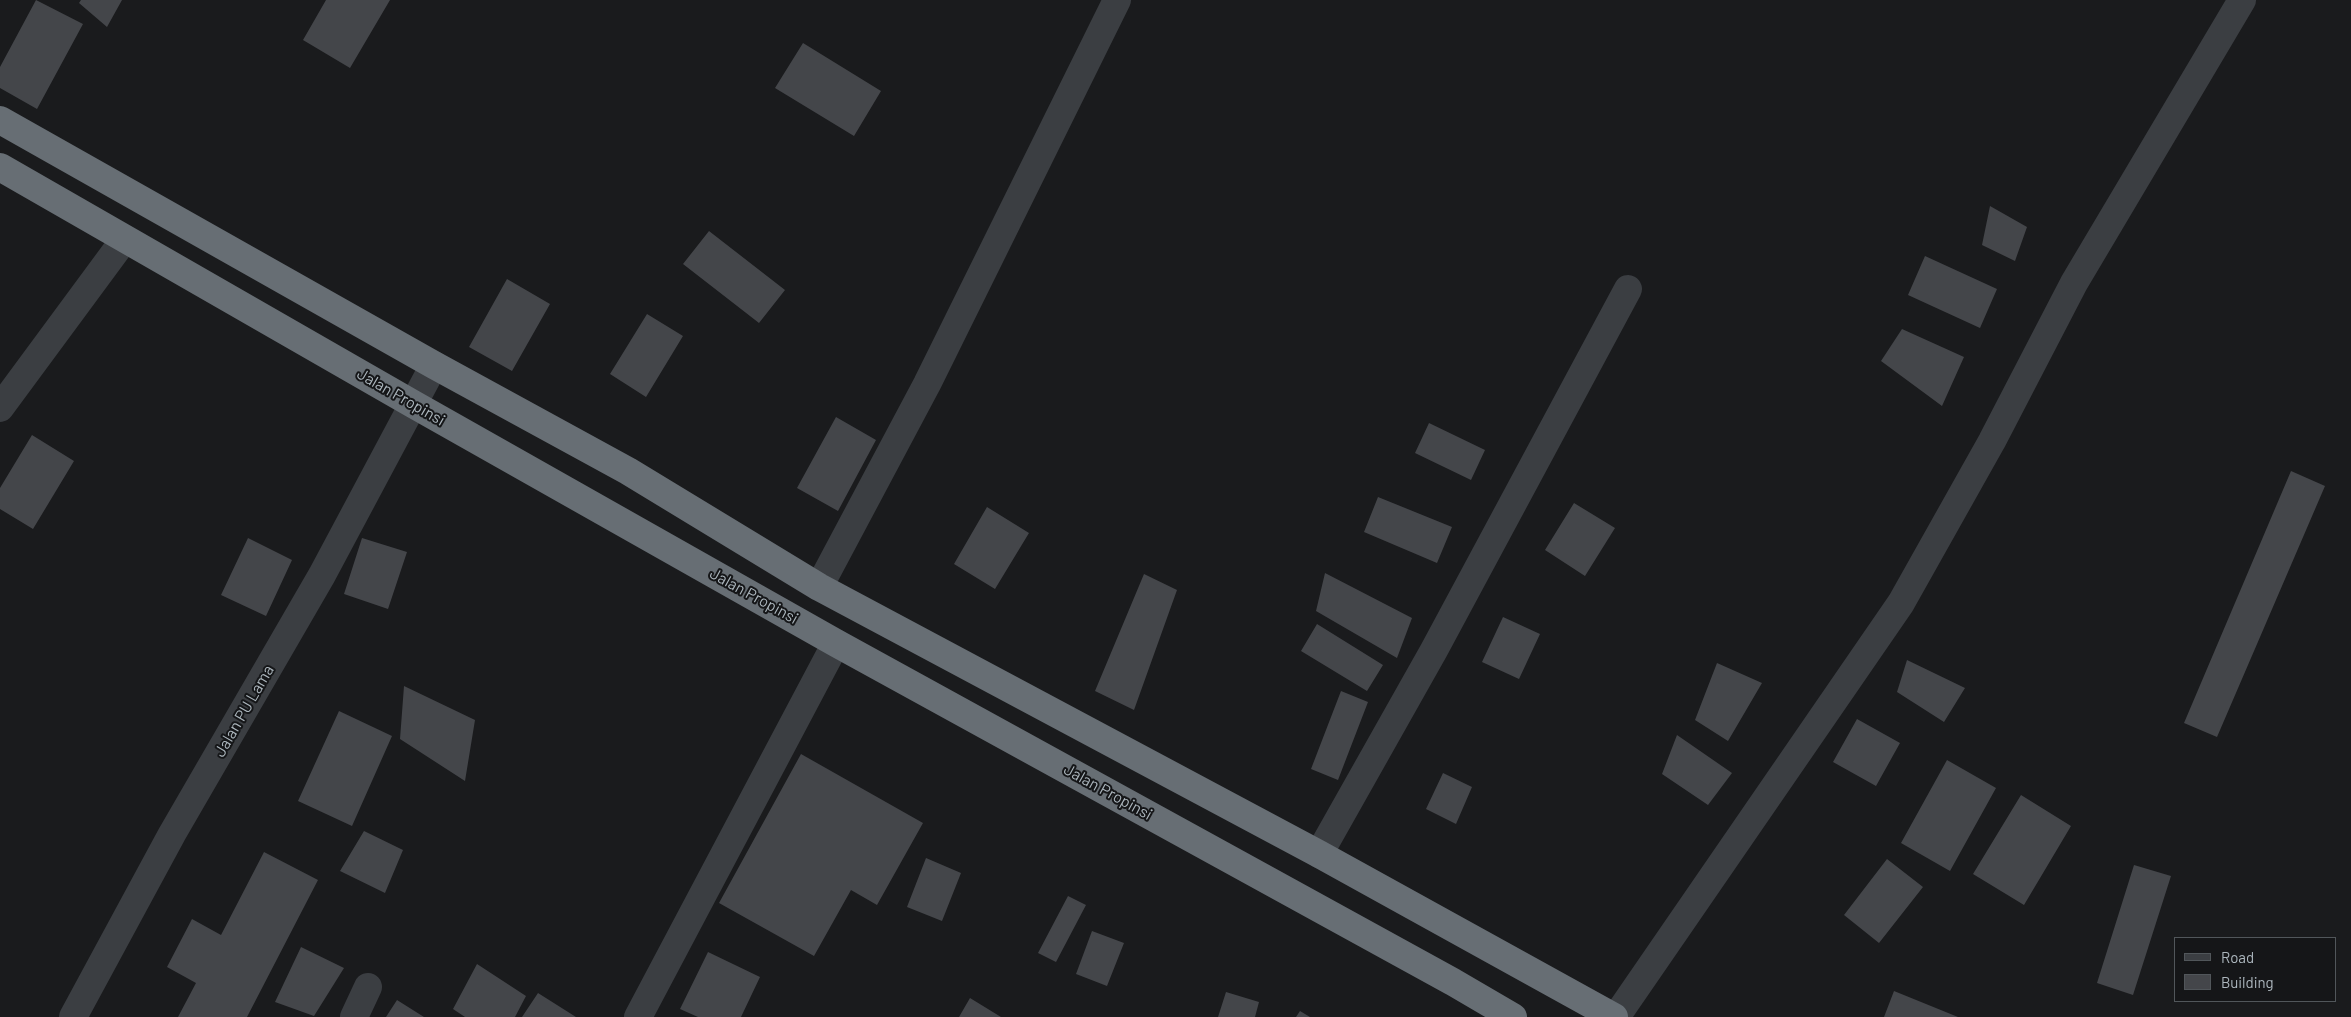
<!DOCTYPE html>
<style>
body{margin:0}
#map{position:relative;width:2351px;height:1017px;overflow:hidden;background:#1a1b1d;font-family:Barlow,sans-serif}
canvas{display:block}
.legend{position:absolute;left:2174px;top:937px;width:162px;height:65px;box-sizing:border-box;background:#151618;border:1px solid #51565a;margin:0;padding:6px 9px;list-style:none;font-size:15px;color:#acb6bd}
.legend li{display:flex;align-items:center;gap:10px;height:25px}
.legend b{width:25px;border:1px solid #51565a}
</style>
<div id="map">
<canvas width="2351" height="1017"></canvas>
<ul class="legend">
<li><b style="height:6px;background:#3b3e42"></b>Road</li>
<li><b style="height:14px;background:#44464a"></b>Building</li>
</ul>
</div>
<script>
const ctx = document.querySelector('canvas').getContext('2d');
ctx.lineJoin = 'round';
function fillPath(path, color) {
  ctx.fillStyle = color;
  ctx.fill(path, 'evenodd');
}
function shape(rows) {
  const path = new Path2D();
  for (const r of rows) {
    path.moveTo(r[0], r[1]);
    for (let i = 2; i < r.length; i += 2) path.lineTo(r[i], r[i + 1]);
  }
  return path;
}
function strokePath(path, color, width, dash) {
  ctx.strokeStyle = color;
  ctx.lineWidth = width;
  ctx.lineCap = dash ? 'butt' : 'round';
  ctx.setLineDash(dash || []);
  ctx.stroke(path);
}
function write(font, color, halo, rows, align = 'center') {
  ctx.font = font + ' Barlow,sans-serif';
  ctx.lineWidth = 4;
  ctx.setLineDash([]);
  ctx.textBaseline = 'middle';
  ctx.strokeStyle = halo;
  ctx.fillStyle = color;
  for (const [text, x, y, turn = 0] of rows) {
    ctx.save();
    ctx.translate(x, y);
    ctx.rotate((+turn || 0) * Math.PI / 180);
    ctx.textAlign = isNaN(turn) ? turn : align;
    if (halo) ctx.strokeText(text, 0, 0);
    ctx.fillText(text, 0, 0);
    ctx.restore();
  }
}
const building = shape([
 [36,0,83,24,37,109,0,88,0,67],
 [81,0,122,0,107,27,79,3],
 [326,0,390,0,350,68,303,40],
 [803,43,881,91,854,136,775,88],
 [1990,206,2027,227,2015,261,1982,245],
 [709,231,785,290,759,323,683,264],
 [1925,256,1997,289,1980,328,1908,295],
 [507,279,550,304,512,371,469,347],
 [647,314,683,336,646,397,610,374],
 [1902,329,1964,357,1942,406,1881,361],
 [836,417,876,440,838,511,797,488],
 [1429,423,1485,450,1471,480,1415,453],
 [32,435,74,461,33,529,0,509,0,488],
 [2291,471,2325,486,2217,737,2184,723],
 [1378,497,1452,527,1437,563,1364,532],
 [1574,503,1615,528,1585,576,1545,550],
 [987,507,1029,533,995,589,954,564],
 [248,538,292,560,266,616,221,595],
 [362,538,407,552,388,609,344,594],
 [1325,573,1412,618,1397,658,1316,611],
 [1144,574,1177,590,1134,710,1095,691],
 [1503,617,1540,634,1519,679,1482,662],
 [1317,624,1383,665,1367,691,1301,651],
 [1907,660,1965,688,1944,722,1897,692],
 [1717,663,1762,683,1728,741,1695,720],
 [404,686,475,720,465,781,400,739],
 [1341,691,1368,702,1338,780,1311,769],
 [339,711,392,736,352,826,298,801],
 [1857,719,1900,743,1876,786,1833,762],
 [1677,735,1732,773,1708,805,1662,774],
 [801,754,923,823,877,905,851,890,814,956,719,903],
 [1947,760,1996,788,1950,871,1901,843],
 [1443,773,1472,787,1456,824,1426,809],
 [2021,795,2071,826,2024,905,1973,874],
 [364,831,403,850,385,893,340,871],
 [264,852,318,880,247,1017,178,1017,196,983,167,967,192,919,221,935],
 [926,858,961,873,942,921,907,907],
 [1887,859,1923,887,1879,943,1844,915],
 [2134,865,2171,876,2133,995,2097,983],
 [1068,896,1086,905,1056,962,1038,953],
 [1092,931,1124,943,1107,986,1076,974],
 [301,947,344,968,314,1016,275,1002],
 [708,952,760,977,741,1017,698,1017,680,1009],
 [477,964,526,996,515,1017,465,1017,453,1009],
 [1894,991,1958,1017,1884,1017],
 [1226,992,1259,1002,1255,1017,1218,1017],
 [538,993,576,1017,522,1017],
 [970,998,1001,1017,959,1017],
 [397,1000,424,1017,386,1017],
 [1300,1011,1310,1017,1296,1017]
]);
const minor = shape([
 [0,408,124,240],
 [819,587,927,384,1117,0],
 [1319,854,1434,650,1628,289],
 [73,1017,172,834,322,575,434,365],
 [354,1017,368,987],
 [638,1017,836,643],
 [1616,1017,1901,603,1992,441,2074,283,2242,0]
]);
const highway = shape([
 [0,120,434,365,628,471,819,587,1319,854,1614,1017],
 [0,167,413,404,836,643,1453,982,1513,1017]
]);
const streetNames = [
 ["Jalan Propinsi",401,397,30],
 ["Jalan Propinsi",754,596,29],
 ["Jalan PU Lama",244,711,-60],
 ["Jalan Propinsi",1108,792,29]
];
fillPath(building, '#44464a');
strokePath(minor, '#3b3e42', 28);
strokePath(highway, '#676e74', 28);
write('16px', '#acb6bd', '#151618', streetNames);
</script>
